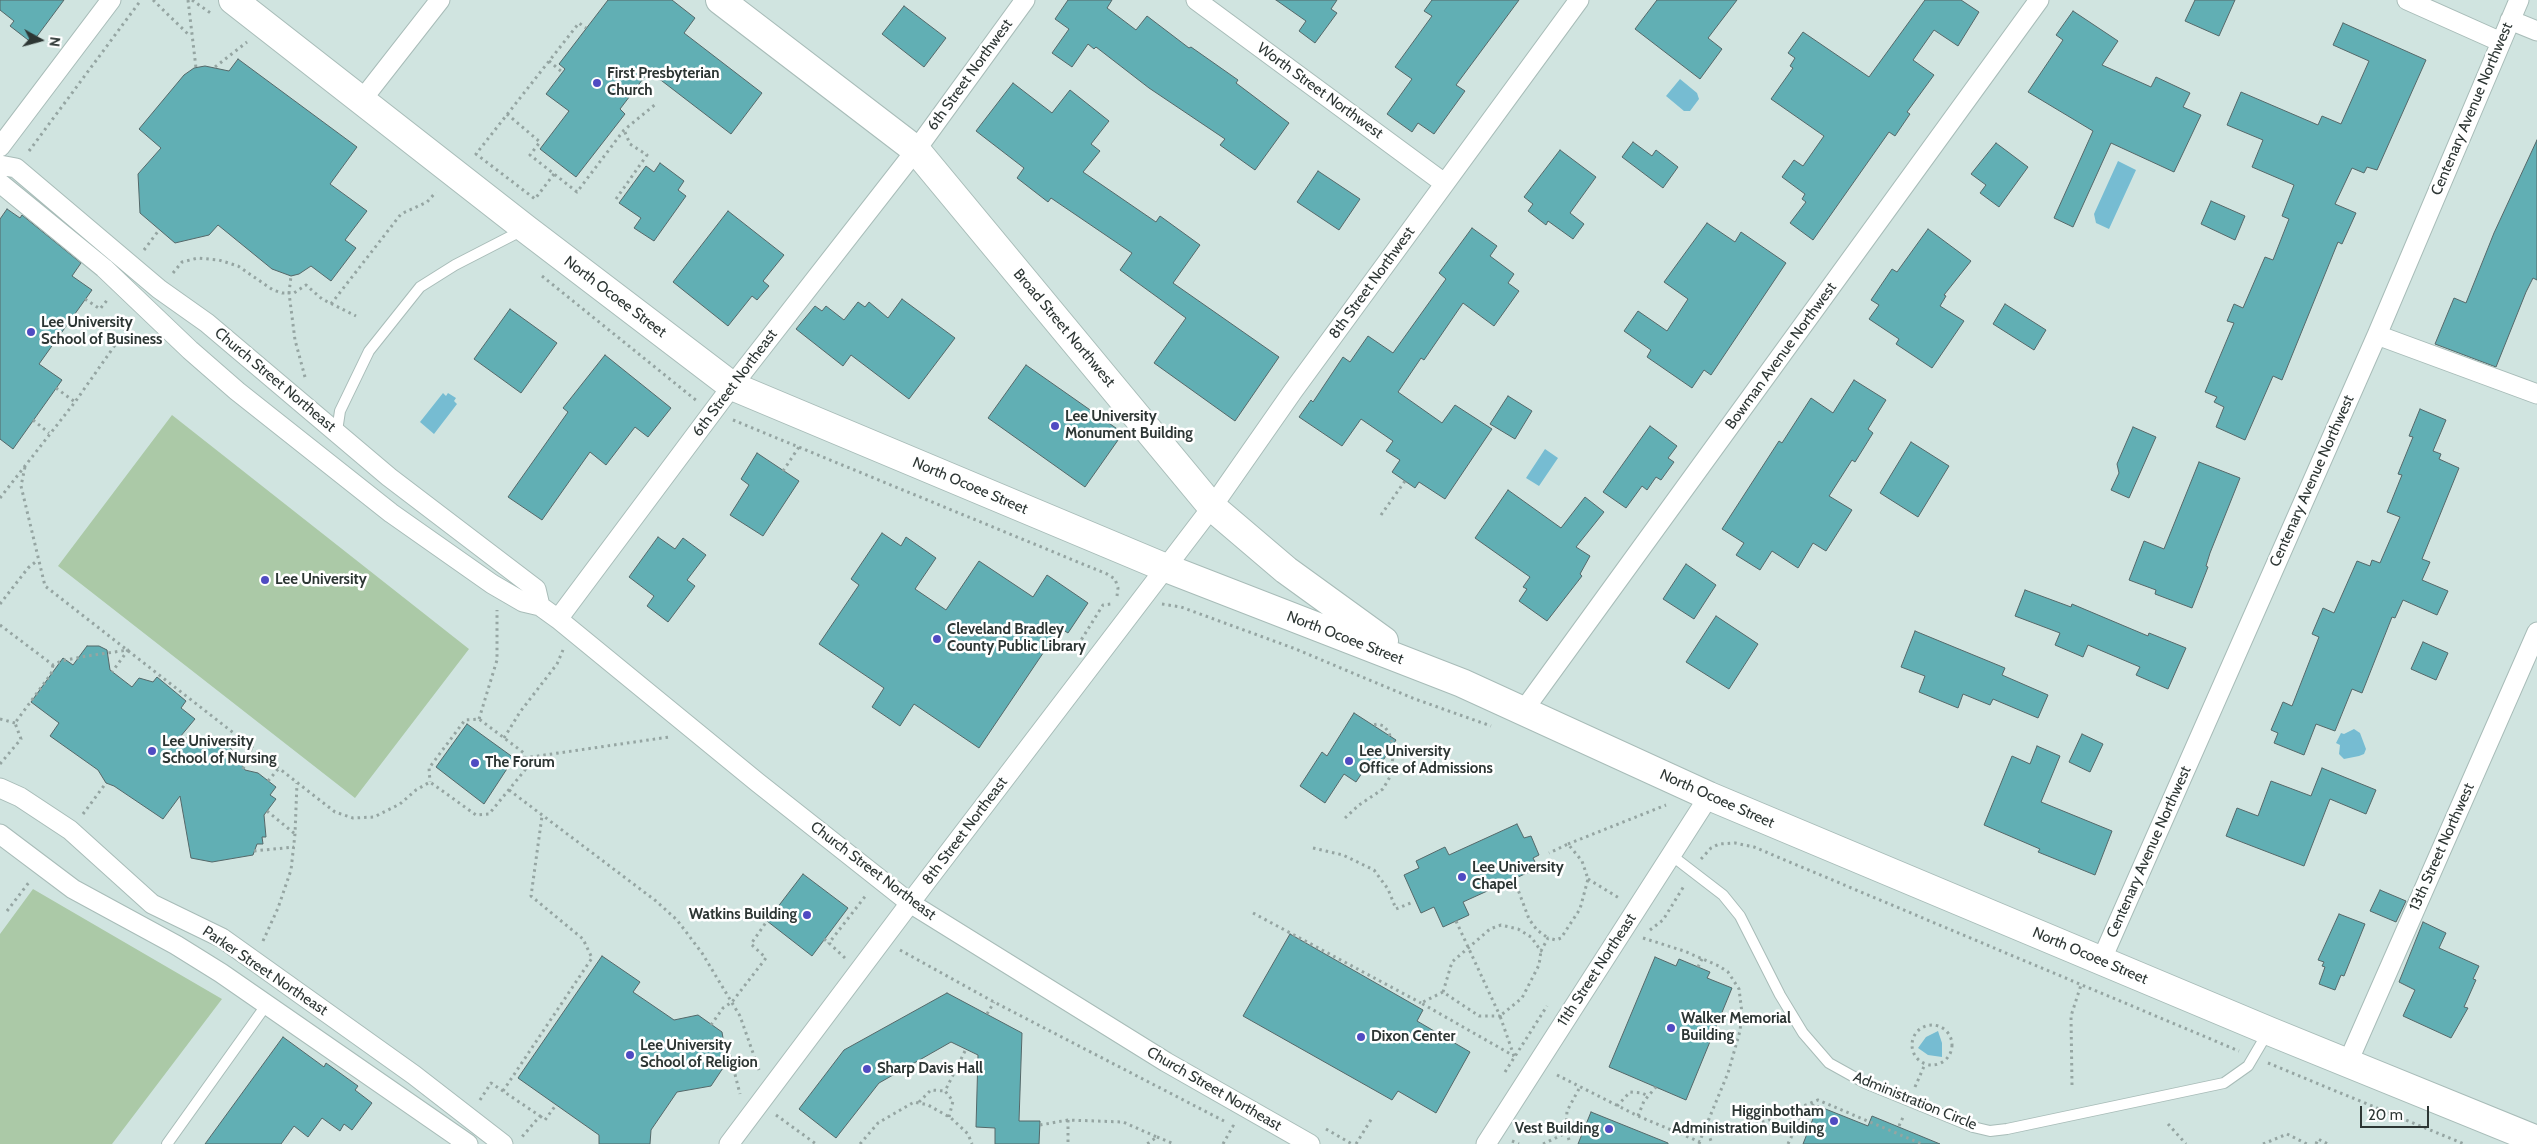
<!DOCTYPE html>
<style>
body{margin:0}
#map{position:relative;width:2537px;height:1144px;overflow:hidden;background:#d0e4e0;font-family:Cabin,sans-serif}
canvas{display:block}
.north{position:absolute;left:15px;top:15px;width:50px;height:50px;-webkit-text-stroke:4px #fff;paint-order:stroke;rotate:97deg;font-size:14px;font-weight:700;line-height:20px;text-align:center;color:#2d3634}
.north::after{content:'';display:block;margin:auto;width:18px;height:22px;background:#2d3634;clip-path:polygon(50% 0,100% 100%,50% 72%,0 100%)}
.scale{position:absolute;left:2360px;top:1106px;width:69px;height:22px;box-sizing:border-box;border:2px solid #2d3634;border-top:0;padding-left:6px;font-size:15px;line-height:18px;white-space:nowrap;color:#2d3634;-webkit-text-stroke:4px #fff;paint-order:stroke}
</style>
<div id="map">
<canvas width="2537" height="1144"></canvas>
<div class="north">N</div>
<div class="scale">20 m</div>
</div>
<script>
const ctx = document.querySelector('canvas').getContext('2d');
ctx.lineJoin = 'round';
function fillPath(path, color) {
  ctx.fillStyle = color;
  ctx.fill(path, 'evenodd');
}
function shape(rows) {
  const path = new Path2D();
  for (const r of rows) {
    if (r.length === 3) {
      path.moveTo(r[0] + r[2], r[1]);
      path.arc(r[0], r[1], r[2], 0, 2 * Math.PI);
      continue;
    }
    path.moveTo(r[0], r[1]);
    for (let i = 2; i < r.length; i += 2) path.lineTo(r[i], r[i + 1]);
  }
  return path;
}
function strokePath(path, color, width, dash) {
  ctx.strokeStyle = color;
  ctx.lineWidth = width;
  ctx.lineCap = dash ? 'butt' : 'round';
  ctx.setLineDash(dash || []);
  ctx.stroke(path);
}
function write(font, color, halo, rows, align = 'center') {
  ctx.font = font + ' Cabin,sans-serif';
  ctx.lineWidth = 5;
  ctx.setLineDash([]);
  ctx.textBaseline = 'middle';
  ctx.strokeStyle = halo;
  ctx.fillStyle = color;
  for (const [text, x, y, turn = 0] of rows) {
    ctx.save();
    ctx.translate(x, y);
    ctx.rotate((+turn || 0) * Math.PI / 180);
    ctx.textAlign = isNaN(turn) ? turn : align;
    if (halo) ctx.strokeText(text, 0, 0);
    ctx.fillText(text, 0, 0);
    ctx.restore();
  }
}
const green = shape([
 [172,415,469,649,355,798,58,566],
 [33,889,222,999,112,1144,0,1144,0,934]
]);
const water = shape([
 [1680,79,1697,93,1699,99,1690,111,1684,111,1666,96],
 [2118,161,2136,170,2109,229,2096,223,2094,214],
 [443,393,446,396,448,393,456,398,454,401,457,404,434,434,420,422],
 [1545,449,1558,458,1539,486,1526,478],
 [2354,729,2360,733,2366,749,2364,754,2359,756,2344,759,2339,754,2340,745,2336,743,2341,733,2344,734],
 [1938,1031,1942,1043,1942,1057,1928,1055,1918,1048,1926,1037]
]);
const building = shape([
 [0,0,64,0,32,43,10,26,14,21,0,10,0,0],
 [608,0,672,0,695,18,684,33,762,93,731,134,649,71,620,109,625,114,576,177,540,149,569,111,546,94,565,69,559,64,608,0],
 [1068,0,1112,0,1107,8,1136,30,1147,16,1189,48,1191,47,1238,80,1236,83,1289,123,1255,170,1220,145,1225,139,1149,88,1096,47,1094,49,1088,44,1072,67,1052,53,1069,29,1055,19,1068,0],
 [1276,0,1337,0,1331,9,1337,13,1315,43,1299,31,1306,21,1276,0],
 [1432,0,1519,0,1456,85,1465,91,1434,134,1418,123,1412,132,1387,114,1412,79,1395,67,1432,16,1424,11,1432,0],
 [1657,0,1737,0,1708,38,1722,49,1700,79,1635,29,1657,0],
 [1925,0,1961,0,1979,12,1958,46,1934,30,1913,60,1934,75,1907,112,1910,114,1895,136,1889,132,1813,240,1790,223,1806,202,1802,199,1805,194,1782,177,1794,160,1803,166,1824,136,1771,99,1793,68,1790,66,1795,58,1788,53,1803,32,1869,77,1925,0],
 [2195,0,2235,0,2219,36,2185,21,2195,0],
 [904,6,946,38,924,67,882,34,904,6],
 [2073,11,2118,41,2102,65,2151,87,2156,77,2190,93,2183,107,2201,115,2174,172,2111,143,2073,227,2054,218,2093,131,2028,92,2063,40,2056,35,2073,11],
 [2343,23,2426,60,2377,170,2367,167,2364,173,2352,168,2335,204,2356,213,2342,244,2338,242,2282,380,2273,376,2245,440,2216,427,2224,407,2214,402,2217,397,2205,392,2234,323,2227,321,2234,304,2243,308,2265,257,2273,260,2289,219,2282,216,2294,185,2252,167,2263,140,2227,125,2241,92,2318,125,2322,116,2341,124,2369,61,2333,45,2343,23],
 [238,59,357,147,330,184,367,211,345,240,356,248,331,281,311,266,299,274,291,276,272,269,218,225,209,235,175,243,140,213,138,174,161,148,139,129,184,75,194,68,205,66,229,71,238,59],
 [1013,83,1052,113,1070,90,1109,121,1091,144,1100,151,1083,172,1156,222,1160,216,1200,245,1173,283,1279,357,1235,421,1154,363,1186,318,1120,270,1132,253,1051,198,1048,202,1017,178,1024,168,976,131,1013,83],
 [2537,140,2537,280,2533,278,2526,292,2496,367,2435,344,2454,298,2466,303,2494,233,2537,140],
 [1633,142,1652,156,1656,150,1678,167,1663,188,1622,157,1633,142],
 [1996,143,2028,167,1999,207,1980,193,1986,185,1971,174,1996,143],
 [1560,150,1596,177,1570,213,1584,224,1573,239,1548,221,1546,225,1528,211,1533,204,1524,197,1560,150],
 [660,163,684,181,678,190,686,196,654,241,634,228,641,218,619,203,646,166,654,172,660,163],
 [1318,171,1360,199,1339,230,1297,202,1318,171],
 [2211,201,2245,216,2235,240,2201,224,2211,201],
 [7,209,20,218,22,215,81,263,72,276,92,290,39,364,62,380,13,449,0,439,0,219,7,209],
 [728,211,784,255,763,281,769,286,757,300,752,296,728,326,673,282,728,211],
 [1707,223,1735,242,1741,232,1786,263,1711,375,1704,370,1692,388,1647,357,1651,350,1624,331,1638,311,1667,331,1688,299,1664,282,1707,223],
 [1472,228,1497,246,1490,256,1514,274,1508,283,1519,291,1494,326,1463,303,1424,360,1421,358,1398,392,1442,423,1455,405,1492,429,1445,499,1419,482,1415,488,1392,472,1400,460,1386,451,1393,441,1361,419,1342,446,1299,417,1311,400,1313,402,1343,357,1350,362,1368,336,1393,353,1446,279,1439,273,1472,228],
 [1928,229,1971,261,1944,295,1946,296,1940,306,1964,321,1932,368,1896,344,1899,339,1869,319,1879,305,1871,300,1892,269,1897,272,1928,229],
 [902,299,955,338,909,399,851,355,843,366,796,329,815,306,822,311,826,306,844,320,858,302,865,307,869,302,888,318,902,299],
 [2005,304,2046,330,2034,350,1993,324,2005,304],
 [510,309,557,343,521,393,474,359,510,309],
 [605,355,671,408,648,437,635,427,606,465,590,452,542,520,508,497,568,412,563,408,605,355],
 [1026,365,1123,433,1085,487,988,418,1026,365],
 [1854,380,1886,400,1868,429,1873,433,1855,462,1852,460,1829,496,1852,510,1826,551,1813,543,1798,568,1772,551,1760,570,1736,555,1744,543,1722,529,1779,441,1782,443,1811,398,1833,413,1854,380],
 [1508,396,1532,411,1515,439,1490,424,1508,396],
 [2420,409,2446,420,2433,451,2441,454,2439,459,2459,468,2422,559,2430,562,2422,580,2448,591,2437,615,2403,600,2395,618,2392,617,2362,693,2352,689,2335,731,2316,724,2304,755,2274,743,2278,733,2271,730,2283,702,2292,706,2319,637,2312,634,2323,608,2334,613,2357,561,2370,566,2372,560,2380,563,2400,517,2387,512,2402,475,2398,474,2413,437,2409,436,2420,409],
 [1650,426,1677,446,1668,458,1674,462,1661,480,1656,477,1647,490,1642,486,1626,508,1603,492,1650,426],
 [2133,427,2156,437,2129,498,2111,490,2119,473,2117,464,2133,427],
 [1911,442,1949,466,1918,517,1880,493,1911,442],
 [757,453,799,481,763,536,730,515,749,485,741,479,757,453],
 [2199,462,2240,478,2210,553,2206,566,2208,567,2192,608,2155,594,2156,590,2129,580,2144,541,2164,549,2199,462],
 [1508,490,1561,528,1585,497,1604,512,1576,547,1590,556,1580,574,1582,576,1547,621,1519,601,1527,589,1523,587,1530,577,1475,538,1508,490],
 [882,533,901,546,906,537,936,558,915,589,946,610,979,561,1033,597,1047,575,1088,603,1068,633,1060,628,979,748,914,704,900,726,872,707,884,688,819,644,859,585,851,579,882,533],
 [658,537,675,549,683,538,706,555,687,580,695,586,668,622,647,606,654,596,629,577,658,537],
 [1686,564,1716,585,1694,619,1663,599,1686,564],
 [2025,590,2071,607,2072,604,2148,636,2149,633,2186,648,2168,689,2136,675,2140,667,2088,645,2083,657,2055,645,2060,633,2015,616,2025,590],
 [1716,616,1758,644,1729,689,1686,662,1716,616],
 [1915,631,2005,668,2002,675,2048,695,2038,718,1993,699,1990,705,1963,694,1958,708,1919,692,1925,676,1901,667,1915,631],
 [2423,642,2448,653,2436,680,2411,669,2423,642],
 [87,646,99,646,107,650,110,670,132,687,139,678,153,682,157,677,186,701,181,708,195,719,180,737,228,744,245,770,258,773,276,787,270,795,276,799,264,815,266,837,262,837,263,844,257,844,253,855,212,862,191,858,180,796,163,819,114,786,106,783,98,770,50,736,59,723,31,702,63,658,73,665,87,646],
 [1354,713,1396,740,1375,773,1366,767,1356,782,1344,774,1325,803,1300,786,1322,752,1327,756,1354,713],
 [467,724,514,758,484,804,436,767,467,724],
 [2082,734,2103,744,2090,772,2069,762,2082,734],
 [2037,746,2060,756,2041,802,2112,831,2095,875,2038,852,2040,849,1984,825,2012,756,2030,764,2037,746],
 [2322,768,2376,790,2366,814,2330,799,2304,866,2226,836,2237,808,2258,816,2271,781,2311,796,2322,768],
 [1517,824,1524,838,1531,836,1539,855,1533,858,1538,868,1463,902,1469,915,1443,927,1434,907,1421,913,1404,875,1419,868,1416,861,1445,847,1449,855,1517,824],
 [803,874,848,908,812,956,767,921,803,874],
 [2380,890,2406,901,2396,922,2370,911,2380,890],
 [2339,914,2365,924,2344,976,2341,975,2335,990,2319,984,2325,967,2322,966,2324,962,2318,960,2339,914],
 [2423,922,2446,933,2439,948,2479,966,2473,979,2476,980,2464,1007,2468,1008,2451,1038,2403,1016,2415,990,2399,982,2423,922],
 [1290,934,1423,1010,1417,1021,1470,1052,1436,1113,1398,1091,1392,1100,1243,1016,1290,934],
 [602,956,640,982,633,992,674,1020,698,1015,722,1032,727,1062,711,1086,677,1092,651,1130,650,1144,599,1144,599,1135,518,1078,602,956],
 [1655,957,1676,966,1679,959,1710,972,1707,978,1732,988,1686,1100,1609,1067,1655,957],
 [947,993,1022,1033,1019,1121,1040,1121,1039,1144,995,1144,995,1128,976,1127,978,1055,951,1042,879,1083,836,1138,799,1109,844,1050,947,993],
 [283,1037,324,1067,326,1063,358,1086,355,1090,372,1103,352,1130,344,1124,340,1131,322,1118,308,1137,294,1126,281,1144,205,1144,283,1037],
 [1818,1106,1868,1126,1872,1116,1940,1144,1803,1144,1818,1106],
 [1591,1112,1668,1143,1668,1144,1578,1144,1591,1112]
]);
const path = shape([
 [153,0,190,36],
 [188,0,196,68],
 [192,0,212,14],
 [549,61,562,72],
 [215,67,247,42],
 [507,114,540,142,530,155,577,192,624,130,657,103],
 [29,151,141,0],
 [554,174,535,199,476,154,579,23,586,28],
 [616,199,647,155,630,144,624,130],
 [144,250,159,230],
 [173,273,182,262,198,258,219,260,238,266,273,290,282,293,289,293,291,276],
 [542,276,697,401],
 [85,299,100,309,108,299],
 [331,304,401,214,427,202,436,192],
 [305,377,295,340,289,293,294,293,306,285,322,299,356,316],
 [56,388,75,402],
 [33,420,49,433],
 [733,420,1107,574,1115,579,1118,588,1117,596],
 [25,467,21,486,45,586,335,812,353,818,374,817,400,804,416,790,430,782,476,815,489,814,525,770,524,753,479,719,465,720,429,768,430,782],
 [783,471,799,447],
 [0,498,75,402,132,321],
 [1381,515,1405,481],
 [0,604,28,568,38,560],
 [1162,604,1181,607,1293,648,1415,699,1491,726],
 [0,625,53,665,61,661,87,656,128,650,112,672],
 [1078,645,1103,605,1111,604],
 [0,719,15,723],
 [479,719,497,660,497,610],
 [504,738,520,712,557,664,563,650],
 [524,758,669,737],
 [0,764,21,739,15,723,51,674,53,665],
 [243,769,252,747],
 [268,781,279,768],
 [509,790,656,901,677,920,702,953,740,1016,759,1070],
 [267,811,295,834],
 [83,814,106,783],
 [1345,818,1359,805,1383,789,1391,775,1394,747,1389,733,1384,726,1378,724,1372,725],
 [1568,844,1666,805],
 [1313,848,1343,855,1374,870,1388,889,1396,909,1413,902],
 [254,851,294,847],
 [1701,859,1711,848,1719,844,1735,843,1754,847,2239,1051],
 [1514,879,1529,919,1537,930,1548,938],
 [1588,879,1619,898],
 [7,911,30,881],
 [1253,913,1421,1003],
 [1456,921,1500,1016,1479,1016,1443,992,1421,1003,1514,1056],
 [1650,930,1663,920,1684,886],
 [1643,938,1684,951,1719,966,1728,972,1739,989,1742,1013,1740,1031,1728,1073,1706,1126,1734,1127,1767,1121,1818,1100,1922,1144],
 [824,939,829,943],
 [263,941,278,908,291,870,295,834,297,783],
 [900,950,994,1002,1224,1121],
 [845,958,829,943,867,894],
 [1698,967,1702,959],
 [1443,992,1452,962,1490,929,1501,925,1518,929,1531,937,1541,951,1548,938,1556,940,1561,938,1580,909,1588,879,1582,861,1568,844,1549,853],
 [987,1014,994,1002],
 [1932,1045,20],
 [711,1025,723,1008,732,1002,766,958,751,944,767,921],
 [724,1048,728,1047,740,1094],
 [1514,1056,1500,1016,1522,998,1539,965,1541,951],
 [2268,1063,2464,1144],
 [1505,1072,1547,1006],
 [1557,1075,1638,1116,1700,1142],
 [2072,1085,2071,1016,2081,985],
 [1915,1087,1925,1064],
 [503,1091,592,958,583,939,531,896,542,816],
 [480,1100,491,1083,540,1116,521,1138],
 [919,1102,931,1090,945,1091],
 [1617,1106,1630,1092,1642,1093,1648,1096],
 [776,1115,816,1144],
 [540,1116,545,1120,556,1105],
 [1638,1116,1644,1101,1656,1087],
 [949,1117,953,1101,945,1091,966,1049],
 [1068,1120,1068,1144],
 [2168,1124,2186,1144],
 [1040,1125,1068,1120,1123,1122,1157,1137,1147,1144],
 [1706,1126,1712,1144],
 [1899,1126,1904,1115],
 [1326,1129,1352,1144],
 [1157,1137,1174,1144],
 [1569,1140,1566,1129,1567,1111,1580,1087],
 [1512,1141,1519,1144],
 [860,1144,878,1123,914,1102,928,1105,951,1118,968,1134,972,1144],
 [1223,1144,1233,1126,1236,1128],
 [1356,1144,1372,1118],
 [1543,1144,1562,1135,1566,1129],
 [1699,1144,1705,1127],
 [1788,1144,1799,1121,1815,1103],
 [2263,1144,2287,1134,2307,1144],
 [2316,1144,2318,1139,2328,1144]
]);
const service = shape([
 [337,431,340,411,369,351,420,287,455,265,523,230],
 [1671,855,1723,895,1740,916,1780,995,1803,1033,1829,1063,1865,1083,1973,1127,1990,1131,2007,1129,2224,1083,2248,1066,2268,1032],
 [167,1144,267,1004]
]);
const minor = shape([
 [1196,0,1444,183],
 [2407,0,2501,42],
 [2510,20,2537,31],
 [361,101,440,0],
 [0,147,111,0],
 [0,165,16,168,159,289,207,323,389,477,536,589,540,606],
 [0,183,104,268,190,350,237,391,391,513,492,584,523,602,540,606,558,619,757,782,910,903,1166,1062,1310,1144],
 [2377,335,2537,394],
 [558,619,732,386,916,150,1025,0],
 [1523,711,2039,0],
 [0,788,20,797,70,830,152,904,222,938,414,1075,503,1144],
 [0,834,73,889,176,945,221,973,468,1144],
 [2101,961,2377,335,2519,0],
 [2348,1062,2537,632],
 [729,1144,910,903,1212,507,1293,391,1579,0],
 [1486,1144,1709,796]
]);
const secondary = shape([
 [233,0,526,229,732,386,1166,568,1462,683,1709,796,2269,1031,2537,1140],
 [720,0,916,150,1212,507,1286,570,1384,641]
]);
const markers = [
 [597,83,5,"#504bc2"],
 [31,332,5,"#504bc2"],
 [1055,426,5,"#504bc2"],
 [265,580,5,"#504bc2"],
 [937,639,5,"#504bc2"],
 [152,751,5,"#504bc2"],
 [1349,761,5,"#504bc2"],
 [475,763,5,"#504bc2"],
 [1462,877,5,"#504bc2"],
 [807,915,5,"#504bc2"],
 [1671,1028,5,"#504bc2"],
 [1361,1037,5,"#504bc2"],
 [630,1055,5,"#504bc2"],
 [867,1069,5,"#504bc2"],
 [1834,1121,5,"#504bc2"],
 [1609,1129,5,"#504bc2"]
];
const poiNames = [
 ["First Presbyterian",607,74],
 ["Church",607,91],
 ["Lee University",41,323],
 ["School of Business",41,340],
 ["Lee University",1065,417],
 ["Monument Building",1065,434],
 ["Lee University",275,580],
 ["Cleveland Bradley",947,630],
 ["County Public Library",947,647],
 ["Lee University",162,742],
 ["School of Nursing",162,759],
 ["Lee University",1359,752],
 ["Office of Admissions",1359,769],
 ["The Forum",485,763],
 ["Lee University",1472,868],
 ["Chapel",1472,885],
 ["Watkins Building",797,915,"right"],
 ["Walker Memorial",1681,1019],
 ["Building",1681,1036],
 ["Dixon Center",1371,1037],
 ["Lee University",640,1046],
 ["School of Religion",640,1063],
 ["Sharp Davis Hall",877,1069],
 ["Higginbotham",1824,1112,"right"],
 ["Administration Building",1824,1129,"right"],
 ["Vest Building",1599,1129,"right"]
];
const streetNames = [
 ["6th Street Northwest",970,75,-54],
 ["Worth Street Northwest",1320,91,36],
 ["Centenary Avenue Northwest",2472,109,-67],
 ["8th Street Northwest",1372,283,-54],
 ["North Ocoee Street",615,297,37],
 ["Broad Street Northwest",1064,328,50],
 ["Bowman Avenue Northwest",1781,356,-54],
 ["Church Street Northeast",275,380,40],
 ["6th Street Northeast",735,383,-53],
 ["Centenary Avenue Northwest",2312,481,-66],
 ["North Ocoee Street",970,486,23],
 ["North Ocoee Street",1345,638,21],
 ["North Ocoee Street",1717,799,24],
 ["8th Street Northeast",965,831,-53],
 ["13th Street Northwest",2442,847,-66],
 ["Centenary Avenue Northwest",2149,852,-66],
 ["Church Street Northeast",873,871,37],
 ["North Ocoee Street",2090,956,23],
 ["11th Street Northeast",1597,970,-57],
 ["Parker Street Northeast",265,971,34],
 ["Church Street Northeast",1214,1089,30],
 ["Administration Circle",1915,1101,22]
];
fillPath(green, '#abc9a7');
fillPath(water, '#76bcd2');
fillPath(building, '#61afb4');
strokePath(building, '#556869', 1);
strokePath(service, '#a8bcb8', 12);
strokePath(minor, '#a8bcb8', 21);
strokePath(secondary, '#a8bcb8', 30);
strokePath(path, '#95a5a2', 3, [2.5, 4]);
strokePath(service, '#fff', 10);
strokePath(minor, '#fff', 19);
strokePath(secondary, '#fff', 28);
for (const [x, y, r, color] of markers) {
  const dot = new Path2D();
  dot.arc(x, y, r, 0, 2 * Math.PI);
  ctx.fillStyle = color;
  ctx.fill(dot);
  strokePath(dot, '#fff', 2);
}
write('bold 15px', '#2d3634', '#fff', poiNames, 'left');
write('15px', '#2d3634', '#fff', streetNames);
</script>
